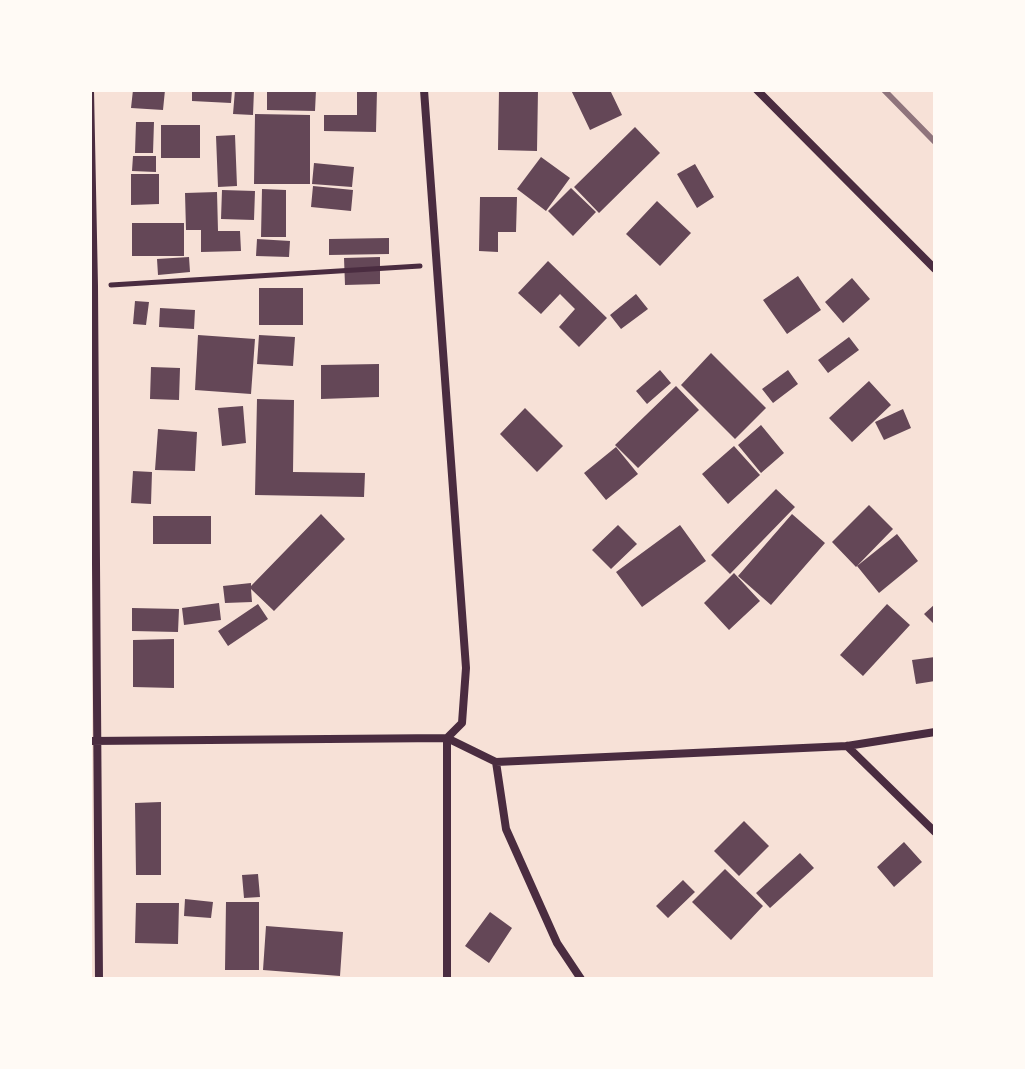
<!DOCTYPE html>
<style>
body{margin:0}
#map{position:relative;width:1025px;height:1069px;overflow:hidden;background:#f7e1d7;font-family:"Fira Sans",sans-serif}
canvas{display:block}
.frame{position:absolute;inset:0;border:92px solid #fffaf5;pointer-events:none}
</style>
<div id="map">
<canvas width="1025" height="1069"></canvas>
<div class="frame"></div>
</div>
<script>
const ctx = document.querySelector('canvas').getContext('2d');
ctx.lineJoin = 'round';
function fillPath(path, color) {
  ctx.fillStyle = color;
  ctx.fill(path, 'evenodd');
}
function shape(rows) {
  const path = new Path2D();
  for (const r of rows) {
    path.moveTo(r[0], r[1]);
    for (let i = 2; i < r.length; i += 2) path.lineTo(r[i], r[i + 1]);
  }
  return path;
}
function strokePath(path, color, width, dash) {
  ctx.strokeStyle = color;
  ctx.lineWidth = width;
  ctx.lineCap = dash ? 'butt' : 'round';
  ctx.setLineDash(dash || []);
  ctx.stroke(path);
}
const building = shape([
 [133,90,165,90,163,110,131,108],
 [192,90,232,90,231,103,192,101],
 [235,90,254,90,253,115,233,114],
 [267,90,316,90,315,111,267,110],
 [357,90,377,90,376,132,324,131,324,115,357,115],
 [499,90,538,90,537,151,498,150],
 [571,90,610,90,622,115,590,130],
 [255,114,310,115,310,184,254,184],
 [136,122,154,122,153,153,135,153],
 [161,125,200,125,200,158,161,158],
 [635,127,660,153,599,213,574,187],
 [235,135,237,186,218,187,216,136],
 [133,156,156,156,156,172,132,171],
 [541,157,570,178,546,211,517,189],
 [314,163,354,167,352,187,312,184],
 [695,164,714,197,697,208,677,174],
 [131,174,159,174,159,204,131,205],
 [313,186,353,190,351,211,311,207],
 [571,188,596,212,573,236,548,211],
 [262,189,286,190,286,237,261,237],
 [222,190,255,191,254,220,221,219],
 [217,192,218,231,240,231,241,251,201,252,201,230,186,230,185,193],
 [480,197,517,197,516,232,498,232,498,252,479,251],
 [657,201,691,233,660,266,626,234],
 [132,223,184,223,184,256,132,256],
 [389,238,389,254,329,255,329,239],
 [257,239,290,241,289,257,256,256],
 [189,257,190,272,158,275,157,259],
 [380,257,380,284,345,285,344,258],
 [548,261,607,318,579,347,559,327,575,309,560,294,541,314,518,293],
 [798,276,821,310,787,334,763,300],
 [852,278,870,299,843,323,825,302],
 [259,288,303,288,303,325,259,325],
 [636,294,648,309,621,329,610,315],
 [135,301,149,302,146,325,133,324],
 [160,308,195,310,194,329,159,327],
 [198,335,255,339,251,394,195,390],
 [259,335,295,337,293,366,257,364],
 [849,337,859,350,828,373,818,360],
 [711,353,766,408,735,439,681,385],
 [379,364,379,397,321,399,321,365],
 [151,367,180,368,179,400,150,399],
 [660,370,671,383,647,404,636,391],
 [788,370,798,384,773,403,762,389],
 [869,381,891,405,852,442,829,418],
 [676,386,699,410,638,468,615,445],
 [257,399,294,400,293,472,365,473,364,497,255,495],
 [243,406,246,443,222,446,218,408],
 [525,408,563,446,537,472,500,434],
 [903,409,911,428,884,440,875,422],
 [761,425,784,453,761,473,738,445],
 [158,429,197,432,195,471,155,470],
 [734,446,760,475,728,504,702,474],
 [616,447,638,474,606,500,584,473],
 [133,471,152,472,151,504,131,503],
 [776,489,795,507,730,574,711,555],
 [869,505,893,529,856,567,832,542],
 [321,514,345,539,274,611,251,589,252,602,225,603,223,586,251,583,251,586],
 [792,514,825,543,771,605,738,576],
 [153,516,211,516,211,544,153,544],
 [618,525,637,544,611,569,592,550],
 [680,525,706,561,642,607,616,572],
 [897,534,918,561,879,593,857,566],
 [734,573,760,601,729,630,704,603],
 [219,603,221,620,184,625,182,608],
 [258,604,268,619,228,646,218,631],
 [887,604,910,625,863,676,840,655],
 [935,604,935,625,924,614],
 [132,608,179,609,178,632,132,631],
 [174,639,174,688,133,687,133,640],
 [935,657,935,681,916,684,912,660],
 [161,802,161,875,136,875,135,803],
 [744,821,769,846,739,876,714,851],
 [904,842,922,862,894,887,877,867],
 [800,853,814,868,770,908,756,893],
 [725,869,763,906,731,940,692,902],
 [258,874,260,897,244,898,242,875],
 [683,880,695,892,668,918,656,906],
 [185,899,213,902,211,918,184,916],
 [226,902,259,902,259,970,225,970],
 [136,903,179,903,178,944,135,943],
 [490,912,512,928,489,963,465,946],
 [266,926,343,932,340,976,263,970]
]);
const path = shape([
 [111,285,420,266]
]);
const minor = shape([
 [90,90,94,286,99,979],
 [424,90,466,668,462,723,447,738,447,979],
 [757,90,935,269],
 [90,741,447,738,496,762,847,746,935,732],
 [847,746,935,832],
 [496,762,506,829,557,943,581,979]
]);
const rail = shape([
 [884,90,935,142]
]);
fillPath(building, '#644757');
strokePath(path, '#4a2c40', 5);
strokePath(minor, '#4a2c40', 8);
strokePath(rail, '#8f747c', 6);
</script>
